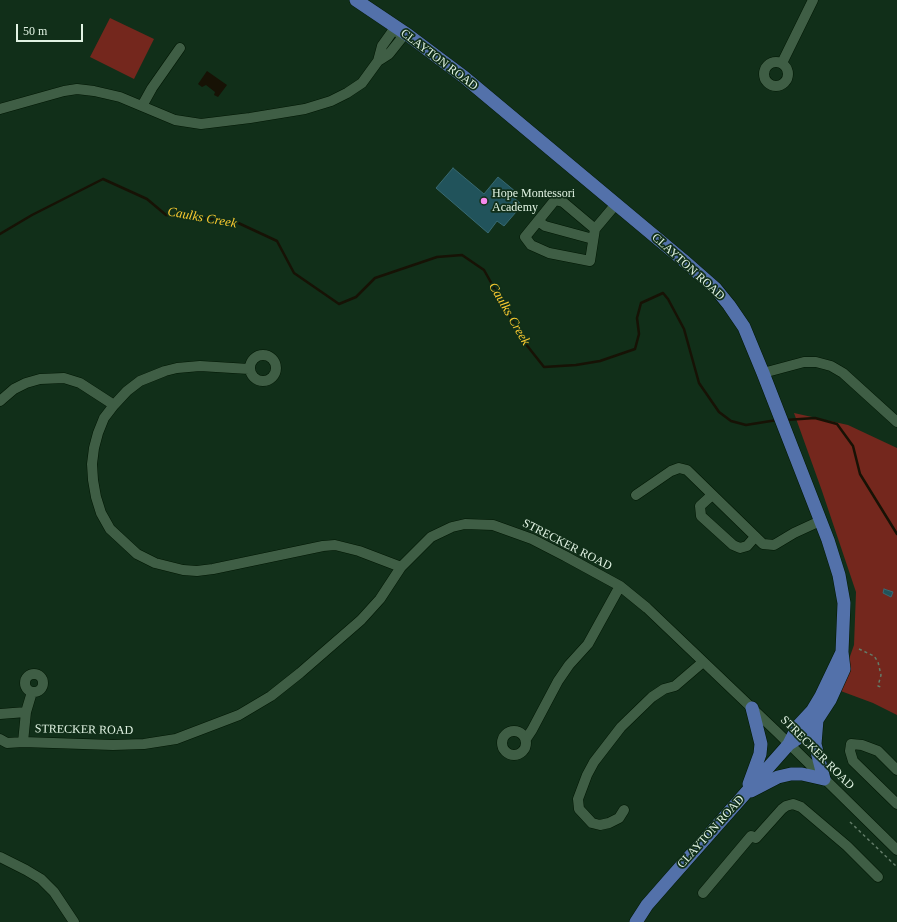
<!DOCTYPE html>
<style>
body{margin:0}
#map{position:relative;width:897px;height:922px;overflow:hidden;background:#112f19;font-family:Georgia,serif}
canvas{display:block}
.scale{position:absolute;left:16px;top:24px;width:67px;height:18px;box-sizing:border-box;border:2px solid #e1f3e3;border-top:0;padding-left:5px;font-size:12px;line-height:14px;white-space:nowrap;color:#e1f3e3;-webkit-text-stroke:3px #112f19;paint-order:stroke}
</style>
<div id="map">
<canvas width="897" height="922"></canvas>
<div class="scale">50 m</div>
</div>
<script>
const ctx = document.querySelector('canvas').getContext('2d');
ctx.lineJoin = 'round';
function fillPath(path, color) {
  ctx.fillStyle = color;
  ctx.fill(path, 'evenodd');
}
function shape(rows) {
  const path = new Path2D();
  for (const r of rows) {
    if (r.length === 3) {
      path.moveTo(r[0] + r[2], r[1]);
      path.arc(r[0], r[1], r[2], 0, 2 * Math.PI);
      continue;
    }
    path.moveTo(r[0], r[1]);
    for (let i = 2; i < r.length; i += 2) path.lineTo(r[i], r[i + 1]);
  }
  return path;
}
function strokePath(path, color, width, dash) {
  ctx.strokeStyle = color;
  ctx.lineWidth = width;
  ctx.lineCap = dash ? 'butt' : 'round';
  ctx.setLineDash(dash || []);
  ctx.stroke(path);
}
function write(font, color, halo, rows, align = 'center') {
  ctx.font = font + ' Georgia,serif';
  ctx.lineWidth = 3.5;
  ctx.setLineDash([]);
  ctx.textBaseline = 'middle';
  ctx.strokeStyle = halo;
  ctx.fillStyle = color;
  for (const [text, x, y, turn = 0] of rows) {
    ctx.save();
    ctx.translate(x, y);
    ctx.rotate((+turn || 0) * Math.PI / 180);
    ctx.textAlign = isNaN(turn) ? turn : align;
    if (halo) ctx.strokeText(text, 0, 0);
    ctx.fillText(text, 0, 0);
    ctx.restore();
  }
}
const green = shape([
 [110,18,154,39,134,79,90,57],
 [794,413,848,425,897,448,897,715,873,703,838,690,854,645,856,592,822,491]
]);
const water = shape([
 [207,71,227,85,218,97,214,95,215,92,206,85,202,87,198,84]
]);
const stream = shape([
 [0,234,32,215,103,179,147,199,166,215,234,221,277,241,294,273,339,304,356,297,375,278,437,257,462,255,484,270,525,343,544,367,576,365,600,361,635,349,639,334,637,318,641,303,663,293,668,299,684,329,699,383,719,412,731,421,746,425,777,420],
 [786,420,815,418,837,424,853,446,860,474,897,534]
]);
const building = shape([
 [453,168,484,194,498,177,516,192,513,197,522,205,504,226,497,221,488,233,436,188,453,168],
 [884,589,893,592,891,597,883,593,884,589]
]);
const path = shape([
 [859,649,874,656,878,662,881,675,878,686,883,688],
 [850,822,897,867]
]);
const minor = shape([
 [776,74,12],
 [782,63,813,0],
 [142,106,152,88,180,48],
 [0,109,64,91,77,89,94,91,120,97,175,120,201,124,250,118,305,109,331,101,347,93,362,83,378,61,382,46,392,32,400,31,401,39,389,54,378,61],
 [538,221,545,226,593,239],
 [595,229,590,261,549,253,531,245,525,237,555,200,563,202,595,229,616,204],
 [263,368,13],
 [249,369,200,366,177,368,165,371,140,381,127,391,114,405,104,418,98,433,94,448,92,464,93,480,96,497,101,513,110,529,137,554,155,563,183,570,197,571,213,569,323,546,335,545,359,551,401,567],
 [763,373,804,362,816,362,831,366,843,373,897,422],
 [0,401,14,389,26,383,40,379,64,378,80,383,114,405],
 [636,495,671,471,679,468,687,470,763,544,774,545,794,533,820,521],
 [712,495,700,506,701,516,733,545,740,548,747,546,755,537],
 [34,683,9],
 [0,714,26,712],
 [514,743,12],
 [0,739,7,743,23,742,113,745,144,744,176,739,239,715,271,696,300,673,361,620,380,599,401,567,431,537,452,527,465,524,493,525,532,539,565,556,620,586,647,608,778,733,897,850],
 [526,739,532,730,558,681,569,665,588,644,620,586],
 [23,742,26,712,32,692],
 [897,770,878,751,862,745,851,744,850,751,853,761,897,804],
 [624,810,619,818,609,823,600,825,592,823,579,809,578,799,587,775,594,762,621,727,652,697,664,689,675,686,703,662],
 [0,857,26,870,41,879,54,892,74,922],
 [703,893,751,836,756,838,782,809,786,806,793,804,801,807,847,846,878,877]
]);
const major = shape([
 [356,0,408,35,464,77,683,260,716,289,729,305,744,327,763,373,828,540,839,575,844,603,842,652,844,669,830,700,817,720,806,733,789,744],
 [749,784,760,754,761,744,752,708],
 [751,791,778,777,791,774,802,774,824,779,815,744,817,720],
 [636,922,647,905,668,881,789,744,798,726,812,711,821,696,842,652]
]);
const markers = [
 [484,201,4,"#f689ee"]
];
const streetNames = [
 ["CLAYTON ROAD",439,60,37],
 ["CLAYTON ROAD",688,267,42],
 ["STRECKER ROAD",567,545,27],
 ["STRECKER ROAD",84,730,1],
 ["STRECKER ROAD",817,753,45],
 ["CLAYTON ROAD",711,832,-48]
];
const poiNames = [
 ["Hope Montessori",492,194],
 ["Academy",492,208]
];
const waterNames = [
 ["Caulks Creek",202,218,10],
 ["Caulks Creek",509,314,60]
];
fillPath(green, '#74271d');
fillPath(water, '#171205');
strokePath(stream, '#171205', 2.5);
fillPath(building, '#21535b');
strokePath(building, '#386972', 1);
strokePath(minor, '#001704', 11);
strokePath(major, '#001704', 14);
strokePath(path, '#637c69', 1.5, [3, 3]);
strokePath(minor, '#3f5e45', 10);
strokePath(major, '#5371aa', 13);
for (const [x, y, r, color] of markers) {
  const dot = new Path2D();
  dot.arc(x, y, r, 0, 2 * Math.PI);
  ctx.fillStyle = color;
  ctx.fill(dot);
  strokePath(dot, '#112f19', 1.5);
}
write('12px', '#e1f3e3', '#112f19', streetNames);
write('12px', '#e1f3e3', '#112f19', poiNames, 'left');
write('italic 13px', '#faca30', '#112f19', waterNames);
</script>
